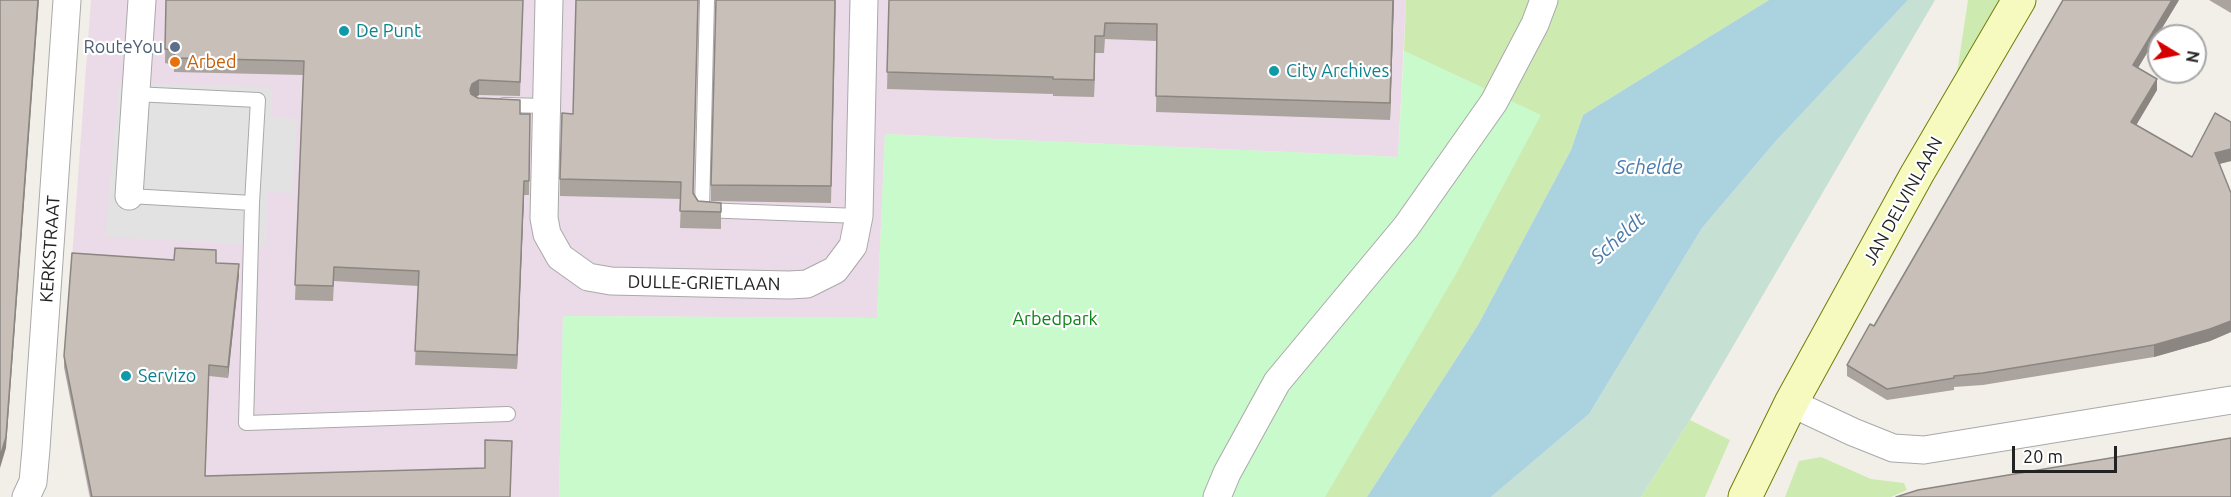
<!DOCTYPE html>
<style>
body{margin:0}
#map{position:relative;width:2231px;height:497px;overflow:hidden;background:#f2efe9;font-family:Ubuntu,sans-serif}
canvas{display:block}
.north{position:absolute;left:2147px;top:24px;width:60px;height:60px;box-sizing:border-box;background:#fff;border:2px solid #a7a7a7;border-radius:50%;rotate:100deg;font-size:16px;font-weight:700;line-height:24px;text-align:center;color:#222}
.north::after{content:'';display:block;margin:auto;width:21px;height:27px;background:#d40000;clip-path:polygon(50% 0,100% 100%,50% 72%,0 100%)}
.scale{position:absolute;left:2012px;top:446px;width:105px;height:27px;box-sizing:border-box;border:3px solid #222;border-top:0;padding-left:8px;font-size:18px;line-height:21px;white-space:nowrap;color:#222;-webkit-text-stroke:4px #fff;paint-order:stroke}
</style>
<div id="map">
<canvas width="2231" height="497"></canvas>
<div class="north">N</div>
<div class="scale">20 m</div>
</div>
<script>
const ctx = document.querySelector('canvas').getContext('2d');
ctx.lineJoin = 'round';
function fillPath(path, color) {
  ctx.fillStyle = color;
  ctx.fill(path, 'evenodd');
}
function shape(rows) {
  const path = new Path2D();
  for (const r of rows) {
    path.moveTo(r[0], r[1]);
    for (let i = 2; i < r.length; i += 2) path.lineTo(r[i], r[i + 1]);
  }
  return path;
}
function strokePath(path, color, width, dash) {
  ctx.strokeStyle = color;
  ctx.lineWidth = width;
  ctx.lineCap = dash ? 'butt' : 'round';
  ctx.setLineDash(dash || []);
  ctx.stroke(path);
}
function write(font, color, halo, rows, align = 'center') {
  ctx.font = font + ' Ubuntu,sans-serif';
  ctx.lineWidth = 4.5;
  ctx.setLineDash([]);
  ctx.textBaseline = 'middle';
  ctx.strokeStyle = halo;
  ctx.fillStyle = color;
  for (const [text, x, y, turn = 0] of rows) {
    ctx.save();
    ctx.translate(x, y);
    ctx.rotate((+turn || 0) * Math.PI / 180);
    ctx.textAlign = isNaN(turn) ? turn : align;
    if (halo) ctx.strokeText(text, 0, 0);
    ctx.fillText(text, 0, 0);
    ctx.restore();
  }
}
const industrial = shape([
 [91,0,1406,0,1398,157,885,134,877,318,563,316,559,497,89,497,64,367]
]);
const grass = shape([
 [1406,0,1769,0,1583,115,1571,150,1478,325,1367,497,1228,497,1515,103,1404,51],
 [1968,0,1999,0,1957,73],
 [1690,420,1730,440,1705,497,1641,497],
 [1821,457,1871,479,1904,483,1907,490,1891,497,1785,497,1799,461]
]);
const wetland = shape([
 [1908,0,1935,0,1690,420,1641,497,1491,497,1589,414,1702,228,1775,142]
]);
const park = shape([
 [1404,51,1541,115,1456,274,1325,497,559,497,563,316,877,318,885,134,1398,157]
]);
const parking = shape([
 [119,82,272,87,271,117,297,119,293,193,268,192,266,245,105,237]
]);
const water = shape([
 [1769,0,1908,0,1775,142,1702,228,1589,414,1491,497,1367,497,1478,325,1571,150,1583,115]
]);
const lane = shape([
 [707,0,702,210,859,216],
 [504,105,547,106],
 [129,196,252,203,258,100,134,94],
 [252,203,246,423,508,414]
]);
const street = shape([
 [549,0,544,218,547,234,560,257,588,277,611,281,789,285,807,284,835,270,853,246,859,216,864,0],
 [129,196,142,0],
 [1791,403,1853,432,1893,448,1924,450,2231,400],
 [26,497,33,482,36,449,67,0],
 [1217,497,1227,473,1277,382,1406,227,1494,102,1535,24,1544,0]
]);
const secondary = shape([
 [1745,497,1791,403,1917,174,2019,0]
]);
const wall = shape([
 [166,0,523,0,520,96,479,95,476,97,520,114,530,114,529,195,524,195,517,369,415,365,418,286,334,281,333,301,295,300,303,75,174,72,174,65,165,63],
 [576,0,698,201,721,203,721,229,680,228,681,199,560,196,560,179,573,114],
 [836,0,831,203,711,201,711,185],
 [889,0,1394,0,1390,120,1156,112,1157,41,1105,39,1104,53,1095,53,1094,97,1053,96,1053,94,887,89],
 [2179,0,2138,68,2157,90,2136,125,2192,157,2231,161,2219,164,2231,193,2231,332,2210,341,2154,357,1983,385,1954,387,1954,390,1887,400,1847,376,1847,365,1874,326],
 [2209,0,2231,0,2231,13],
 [174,260,216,263,239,275,228,378,209,376,205,476,510,497,90,497,64,367,64,356]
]);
const shadedWall = shape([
 [38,0,39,0,6,448,0,468,0,457],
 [1393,0,1394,0,1390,120,1390,103],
 [2172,0,2179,0,2133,76,2133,65],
 [1095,36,1095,53,1094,97,1094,80],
 [2157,79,2157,90,2131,134,2131,122],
 [479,80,479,95,472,99,470,90,472,84],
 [2231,149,2231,161,2215,165,2215,153],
 [524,181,524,195,517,369,517,355],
 [239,264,239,275,228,378,228,367],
 [2231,321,2231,332,2210,341,2154,357,2154,345]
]);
const building = shape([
 [0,0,38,0,6,437,0,457,0,0],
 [166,0,523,0,520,82,479,80,472,84,470,90,471,94,478,98,520,100,520,114,530,114,529,181,524,181,517,355,415,351,419,271,334,267,333,286,295,285,304,61,174,58,175,51,165,49,166,0],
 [576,0,698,0,693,193,698,201,721,203,721,212,680,211,681,182,560,179,562,113,573,114,576,0],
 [716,0,835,0,831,186,711,185,716,0],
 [889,0,1393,0,1390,103,1156,96,1157,24,1105,23,1104,36,1095,36,1094,80,1053,79,1053,77,887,72,889,0],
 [2063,0,2172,0,2133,65,2157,79,2131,122,2192,157,2215,113,2231,122,2231,149,2215,153,2231,193,2231,321,2210,329,2154,345,1983,373,1954,376,1954,378,1887,389,1847,365,1870,324,1874,326,2063,0],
 [175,248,216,250,216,263,239,264,228,367,209,365,205,476,485,468,485,440,512,441,510,497,92,497,64,356,72,253,174,260,175,248],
 [2231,438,2231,497,1896,497,1918,490,2231,438]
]);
const markers = [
 [344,31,6,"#0f9aa8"],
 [175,47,6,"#5c6f8a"],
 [175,62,6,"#e8710a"],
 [1274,71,6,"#0f9aa8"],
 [126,376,6,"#0f9aa8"]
];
const cultureNames = [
 ["De Punt",356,31],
 ["City Archives",1286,71],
 ["Servizo",138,376]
];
const serviceNames = [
 ["RouteYou",163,47]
];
const foodNames = [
 ["Arbed",187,62]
];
const streetNames = [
 ["JAN DELVINLAAN",1903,201,-61],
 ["KERKSTRAAT",50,249,-86],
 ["DULLE-GRIETLAAN",704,283,1]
];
const parkNames = [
 ["Arbedpark",1055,319]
];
const waterNames = [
 ["Schelde",1649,167],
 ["Scheldt",1618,238,-42]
];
fillPath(industrial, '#ebdbe8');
fillPath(grass, '#cdebb0');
fillPath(wetland, '#c6e0d4');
fillPath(park, '#c8facc');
fillPath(parking, '#e2e2e2');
fillPath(water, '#aad3df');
strokePath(lane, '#a9a9a9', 16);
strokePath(street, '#a9a9a9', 29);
strokePath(secondary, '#707d05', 35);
strokePath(lane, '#fff', 14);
strokePath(street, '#fff', 27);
strokePath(secondary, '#f7fabf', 33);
fillPath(wall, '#aba49e');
fillPath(shadedWall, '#8b8681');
fillPath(building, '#c7bfb8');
strokePath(building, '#8b8681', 1.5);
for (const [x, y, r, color] of markers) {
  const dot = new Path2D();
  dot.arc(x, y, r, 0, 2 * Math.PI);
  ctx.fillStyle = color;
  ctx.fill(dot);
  strokePath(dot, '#fff', 2);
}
write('18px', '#0d838f', '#fff', cultureNames, 'left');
write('18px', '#4e5e75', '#fff', serviceNames, 'right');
write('18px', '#c56008', '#fff', foodNames, 'left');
write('18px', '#222', '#fff', streetNames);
write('18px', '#0c8416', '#fff', parkNames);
write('italic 20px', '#4a7aab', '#fff', waterNames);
</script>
